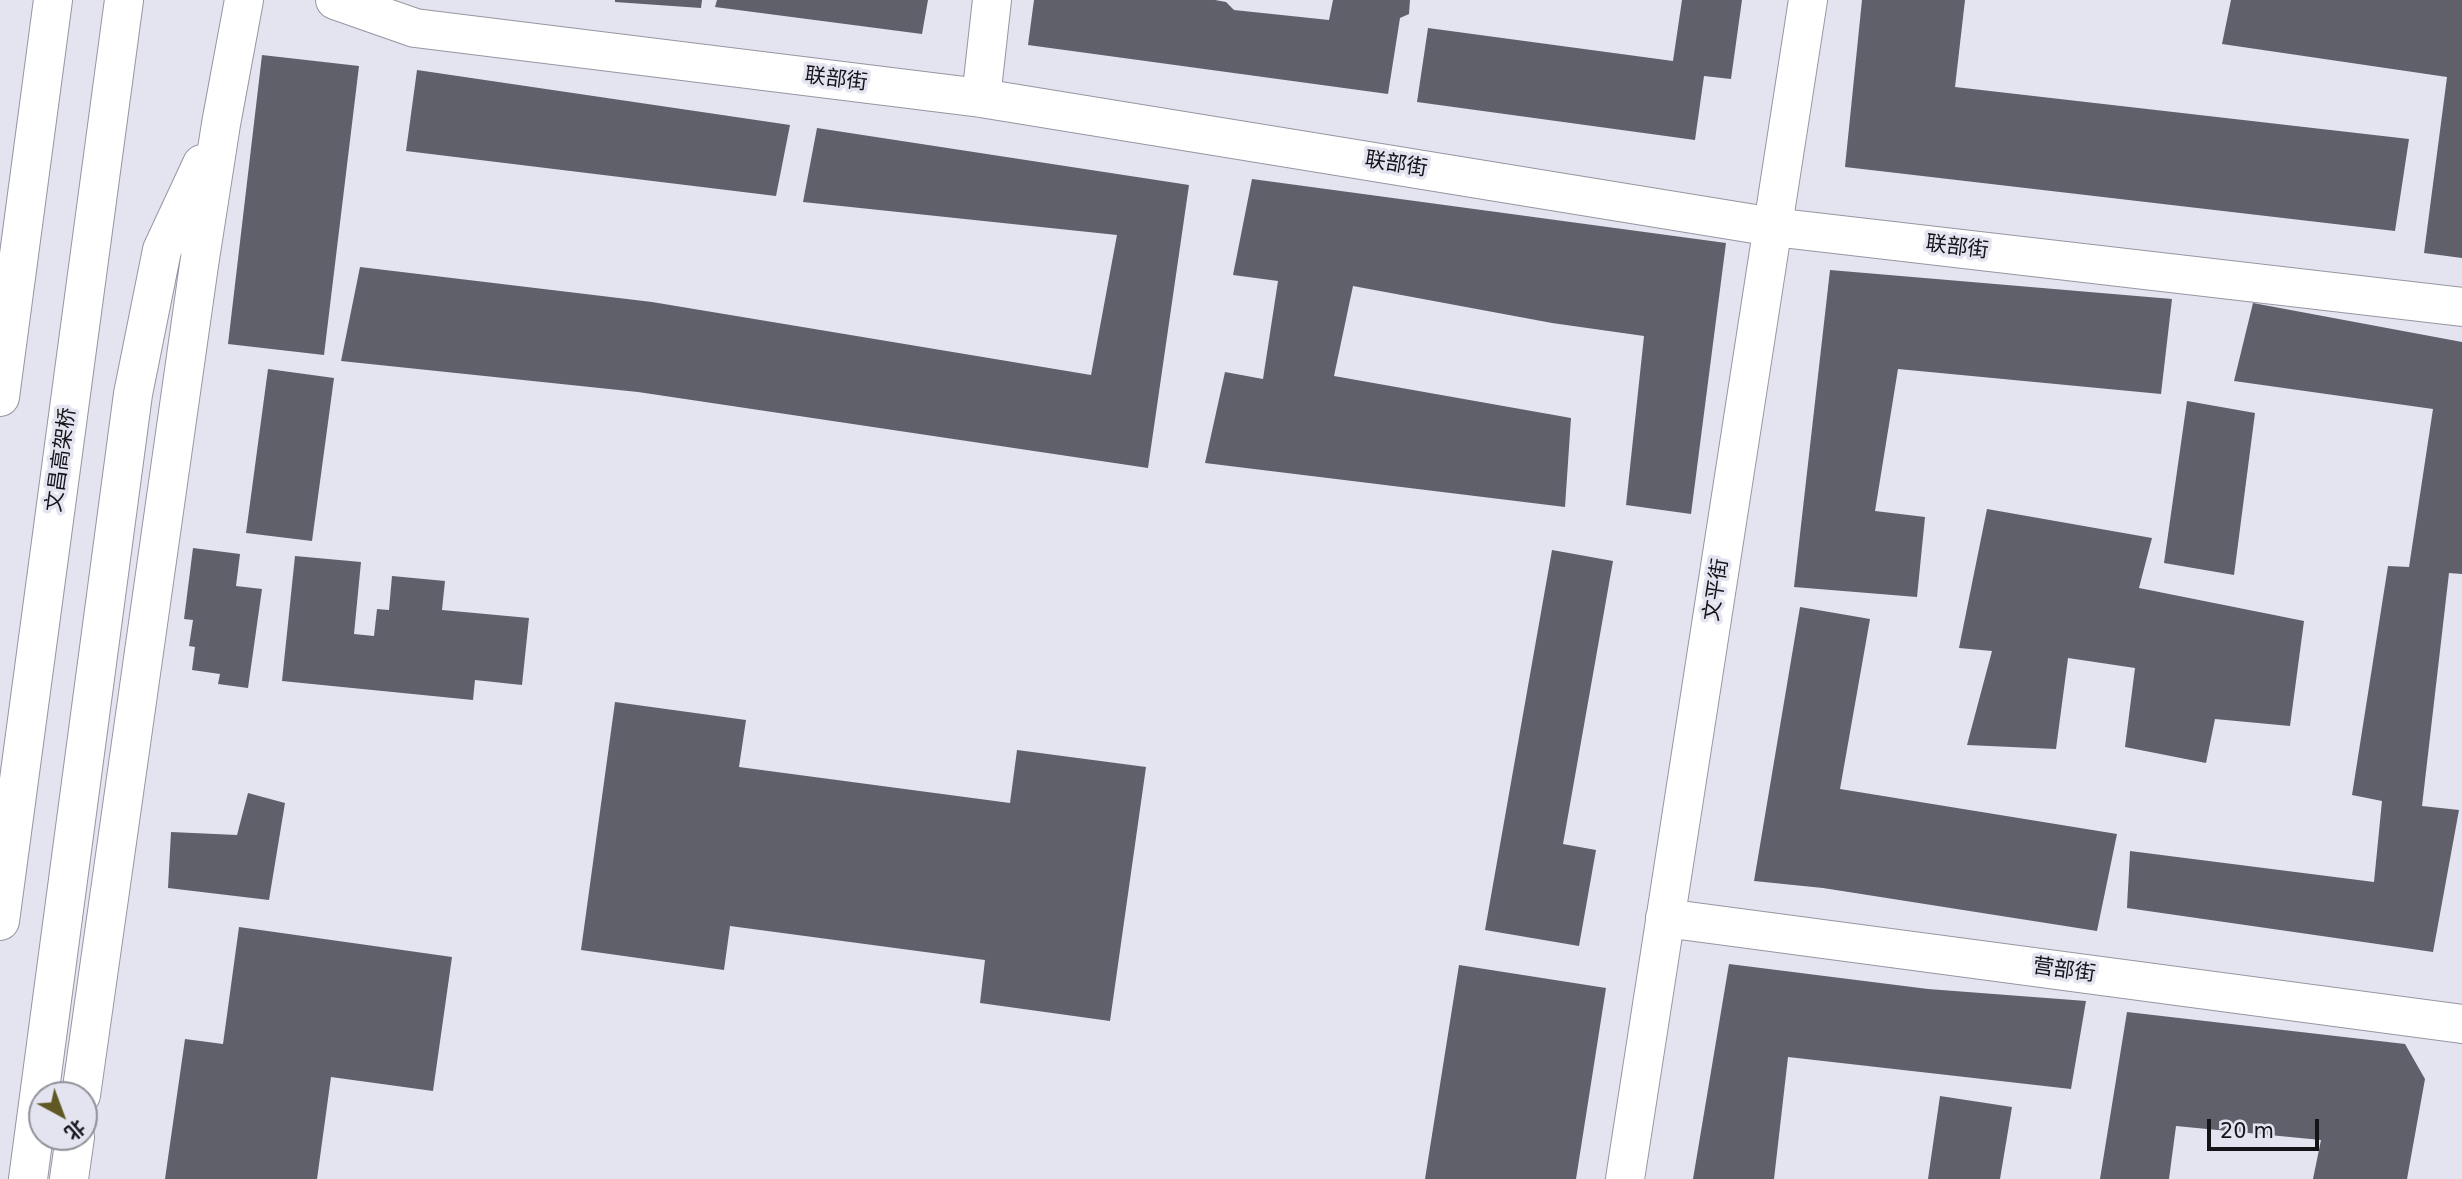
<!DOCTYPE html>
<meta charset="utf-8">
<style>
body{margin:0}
#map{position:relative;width:2462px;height:1179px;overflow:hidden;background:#e3e4f0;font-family:"DejaVu Sans","Noto Sans SC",sans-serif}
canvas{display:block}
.north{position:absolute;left:28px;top:1081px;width:70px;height:70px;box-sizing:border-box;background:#e3e4f0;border:2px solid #90919a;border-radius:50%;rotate:139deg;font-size:19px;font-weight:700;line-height:28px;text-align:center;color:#141418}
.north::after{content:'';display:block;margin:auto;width:24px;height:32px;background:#5f5825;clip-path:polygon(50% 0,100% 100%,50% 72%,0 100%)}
.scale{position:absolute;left:2207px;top:1119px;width:112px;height:32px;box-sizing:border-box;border:4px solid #141418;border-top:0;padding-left:9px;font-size:21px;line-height:24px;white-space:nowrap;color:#141418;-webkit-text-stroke:5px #e3e4f0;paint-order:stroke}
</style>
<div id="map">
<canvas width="2462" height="1179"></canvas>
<div class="north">北</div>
<div class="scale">20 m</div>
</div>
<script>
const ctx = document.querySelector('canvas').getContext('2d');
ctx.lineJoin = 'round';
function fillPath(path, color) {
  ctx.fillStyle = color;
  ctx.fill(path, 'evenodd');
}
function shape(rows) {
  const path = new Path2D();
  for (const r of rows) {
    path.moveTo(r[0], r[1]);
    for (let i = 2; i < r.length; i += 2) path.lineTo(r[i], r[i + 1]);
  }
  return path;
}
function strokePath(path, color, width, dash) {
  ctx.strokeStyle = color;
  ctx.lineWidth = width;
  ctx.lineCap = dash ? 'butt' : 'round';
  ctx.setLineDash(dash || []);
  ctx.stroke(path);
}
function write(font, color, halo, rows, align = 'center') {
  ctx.font = font + ' "DejaVu Sans","Noto Sans SC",sans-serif';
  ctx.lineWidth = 7;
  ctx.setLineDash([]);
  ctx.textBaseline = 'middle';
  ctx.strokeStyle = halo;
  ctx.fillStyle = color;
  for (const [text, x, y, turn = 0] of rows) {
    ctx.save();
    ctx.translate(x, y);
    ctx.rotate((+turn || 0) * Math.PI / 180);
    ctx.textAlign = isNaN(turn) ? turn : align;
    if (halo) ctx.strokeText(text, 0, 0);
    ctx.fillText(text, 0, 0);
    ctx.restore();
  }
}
const building = shape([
 [615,0,702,0,701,8,615,2],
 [717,0,928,0,922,34,715,7],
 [1034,0,1215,0,1226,2,1234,10,1329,20,1333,0,1410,0,1409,14,1400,18,1388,94,1028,45],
 [1682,0,1742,0,1731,79,1704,76,1695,140,1417,102,1428,28,1673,61],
 [1862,0,1965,0,1955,87,2409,139,2395,231,1845,167],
 [2231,0,2462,0,2462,258,2424,253,2447,77,2222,44],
 [262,55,359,66,324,355,228,344],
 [417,70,790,125,776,196,406,151],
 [817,128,1189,185,1148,468,638,392,341,361,360,267,652,302,1091,375,1117,235,803,202],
 [1252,179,1726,243,1691,514,1626,505,1644,336,1552,323,1353,286,1334,376,1571,418,1565,507,1205,463,1225,372,1263,379,1278,281,1233,275],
 [1830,270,2172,299,2161,394,1898,369,1875,511,1925,517,1917,597,1794,587],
 [2253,303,2462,342,2462,574,2449,573,2422,806,2459,810,2433,952,2127,908,2130,851,2374,882,2382,801,2352,795,2388,566,2409,567,2433,409,2234,381],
 [268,369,334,378,312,541,246,533],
 [2187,401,2255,413,2234,575,2164,563],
 [1987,509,2152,538,2139,588,2304,621,2290,726,2215,719,2206,763,2125,747,2135,668,2068,658,2056,749,1967,745,1992,651,1959,648],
 [193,548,240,554,236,586,262,589,248,688,218,684,220,674,192,670,195,647,189,646,193,620,184,619],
 [1552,550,1613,561,1563,844,1596,850,1579,946,1485,930],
 [295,556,361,562,354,634,374,636,377,609,389,610,392,576,445,581,442,610,529,618,522,685,475,680,473,700,282,681],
 [1800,607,1870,619,1840,789,2117,834,2097,931,1823,888,1754,881],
 [615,702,746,720,739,767,1010,803,1017,750,1146,767,1110,1021,980,1003,985,960,730,926,724,970,581,950],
 [248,793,285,803,269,900,168,888,171,832,237,835],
 [239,927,452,957,433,1091,331,1077,317,1179,165,1179,185,1039,223,1044],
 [1729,964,1928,989,2086,1001,2071,1089,1788,1057,1774,1179,1693,1179],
 [1459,965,1606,988,1576,1179,1425,1179],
 [2127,1012,2405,1044,2425,1079,2407,1179,2313,1179,2321,1140,2176,1126,2169,1179,2100,1179],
 [1940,1096,2012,1107,2000,1179,1928,1179]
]);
const tertiary = shape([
 [335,0,415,28,981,98,1773,227,2462,307],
 [981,98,992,0],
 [1665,918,2462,1024],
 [1625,1179,1808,0]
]);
const trunk = shape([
 [0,397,53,0],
 [0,921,124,0],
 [81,1095,199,265,221,124,244,0],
 [28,1179,133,394,162,250,202,164],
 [69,1179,75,1137]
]);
const streetNames = [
 ["联部街",836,80,7],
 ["联部街",1396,165,9],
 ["联部街",1957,248,7],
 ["文昌高架桥",62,460,-82],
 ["文平街",1717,590,-81],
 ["营部街",2064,971,8]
];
fillPath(building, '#5f606a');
strokePath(tertiary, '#9596a1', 40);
strokePath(trunk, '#9596a1', 40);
strokePath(tertiary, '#fff', 38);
strokePath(trunk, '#fff', 38);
write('21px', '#141418', '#e3e4f0', streetNames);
</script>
